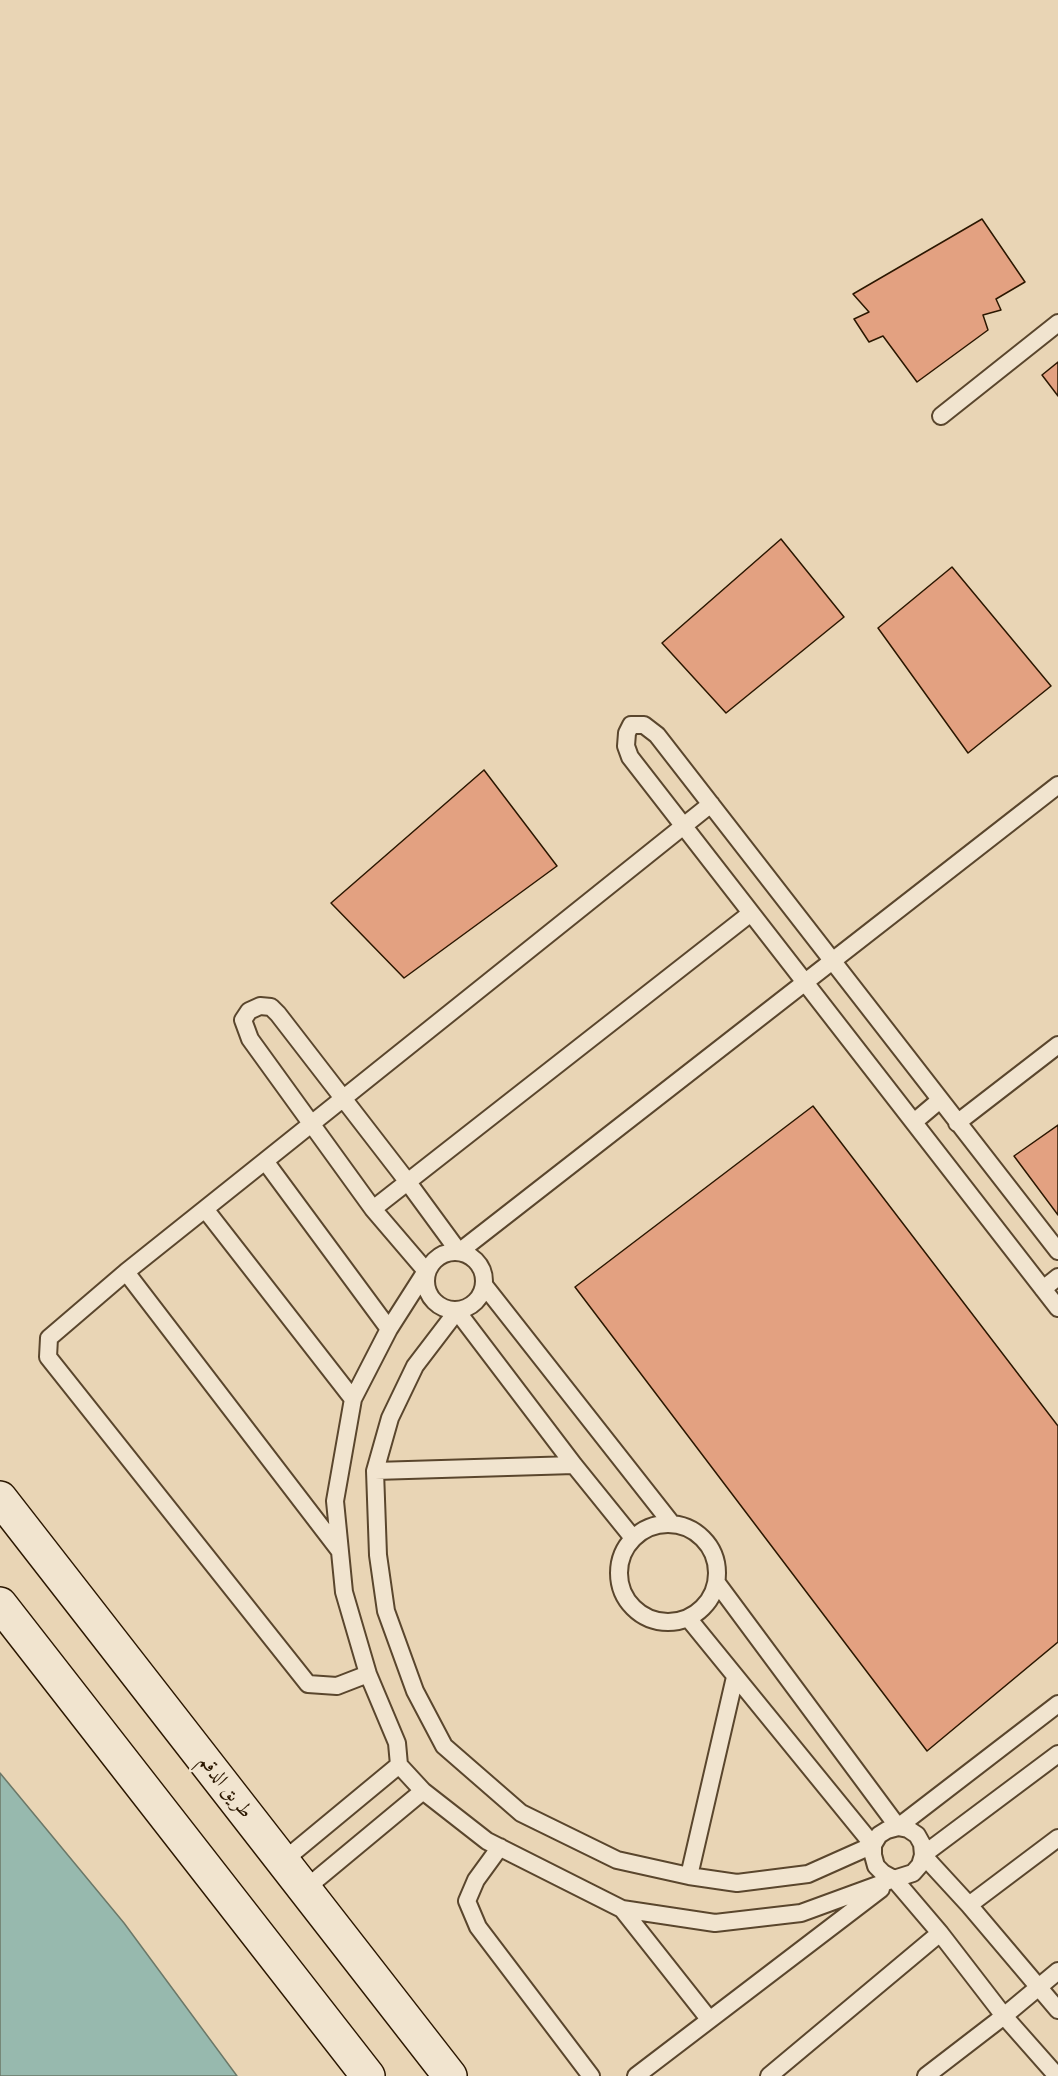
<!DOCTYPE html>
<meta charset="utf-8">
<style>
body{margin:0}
canvas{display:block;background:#e9d5b5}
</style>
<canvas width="1058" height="2076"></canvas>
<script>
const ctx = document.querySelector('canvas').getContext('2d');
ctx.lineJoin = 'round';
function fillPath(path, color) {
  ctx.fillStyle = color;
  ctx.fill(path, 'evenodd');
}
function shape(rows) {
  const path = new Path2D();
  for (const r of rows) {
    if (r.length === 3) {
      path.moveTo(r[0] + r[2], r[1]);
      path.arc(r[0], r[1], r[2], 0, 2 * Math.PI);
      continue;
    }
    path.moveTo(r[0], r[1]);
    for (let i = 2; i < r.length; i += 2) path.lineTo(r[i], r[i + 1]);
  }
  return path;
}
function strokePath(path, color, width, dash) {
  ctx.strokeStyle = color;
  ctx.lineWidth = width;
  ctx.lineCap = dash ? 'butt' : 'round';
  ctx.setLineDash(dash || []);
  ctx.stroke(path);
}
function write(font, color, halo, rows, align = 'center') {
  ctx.font = font + ' "Libre Bodoni",Amiri,serif';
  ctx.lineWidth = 4.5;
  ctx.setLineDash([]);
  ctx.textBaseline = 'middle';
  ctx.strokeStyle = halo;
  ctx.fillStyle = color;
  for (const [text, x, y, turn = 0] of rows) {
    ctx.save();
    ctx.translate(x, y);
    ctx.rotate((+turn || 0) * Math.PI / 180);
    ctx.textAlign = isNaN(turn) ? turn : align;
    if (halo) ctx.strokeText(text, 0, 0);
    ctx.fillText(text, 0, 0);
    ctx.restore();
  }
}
const water = shape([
 [0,1773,124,1923,237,2076,0,2076,0,1773]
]);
const building = shape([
 [982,219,1025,282,996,299,1001,310,983,315,988,330,917,382,883,336,869,342,854,319,869,312,853,294,982,219],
 [1058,362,1058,396,1042,375,1058,362],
 [781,539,844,617,726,713,662,643,781,539],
 [952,567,1051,686,968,753,878,628,952,567],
 [484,770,557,866,404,978,331,903,484,770],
 [813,1106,1058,1426,1058,1642,927,1751,575,1287,813,1106],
 [1058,1125,1058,1215,1014,1156,1058,1125]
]);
const lane = shape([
 [941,416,1058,323],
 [914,1122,940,1100],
 [957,1123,1058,1045],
 [265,1161,389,1329],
 [205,1209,353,1399],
 [373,1209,751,913],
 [1058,1251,657,735,644,725,631,725,627,733,626,746,630,757,1058,1308],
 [455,1281,29],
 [126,1272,339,1550],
 [484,1285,672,1524],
 [1043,1289,1058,1277],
 [375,1471,574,1465],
 [668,1573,49],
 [633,1538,574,1465,457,1311,415,1366,390,1418,375,1471,378,1555,386,1611,415,1691,444,1746,521,1813,617,1860,689,1876,737,1883,808,1874,873,1845,688,1618],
 [717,1583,898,1827,1058,1704],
 [368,1674,337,1686,308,1684,48,1357,49,1338,126,1272,265,1161,711,804],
 [1058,1754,923,1855,969,1905,1058,2010],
 [399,1765,423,1791],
 [898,1827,908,1829,917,1835,922,1844,923,1855,920,1865,913,1873,894,1879,883,1873,876,1866,873,1855,873,1845,879,1835,887,1830,898,1827],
 [500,1847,476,1880,467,1901,478,1927,591,2076],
 [283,1861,399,1765,397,1743,368,1674,344,1592,335,1501,353,1399,389,1329,426,1271,373,1209,250,1039,243,1020,249,1011,260,1006,271,1007,278,1014,407,1181,459,1252,1058,785],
 [689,1876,735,1677],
 [894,1879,940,1933,1004,2016,1057,2076],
 [305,1889,423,1791,487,1841,622,1909,715,1923,801,1913,894,1879],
 [969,1905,1058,1838],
 [622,1909,709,2019],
 [636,2076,881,1889],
 [769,2076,940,1933],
 [926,2076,1004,2016,1058,1971]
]);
const secondary = shape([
 [0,1498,450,2076],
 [0,1604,368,2076]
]);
const streetNames = [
 ["طريق الدقم",225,1787,52]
];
fillPath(water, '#97b9ae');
strokePath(water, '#6c7868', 1.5);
fillPath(building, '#e3a181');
strokePath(building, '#2b1700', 1.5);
strokePath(lane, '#5a462d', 20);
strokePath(secondary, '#2b1700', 36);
strokePath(lane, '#f1e4cf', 16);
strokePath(secondary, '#f1e4cf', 33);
write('20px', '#2b1700', '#f1e4cf', streetNames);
</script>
